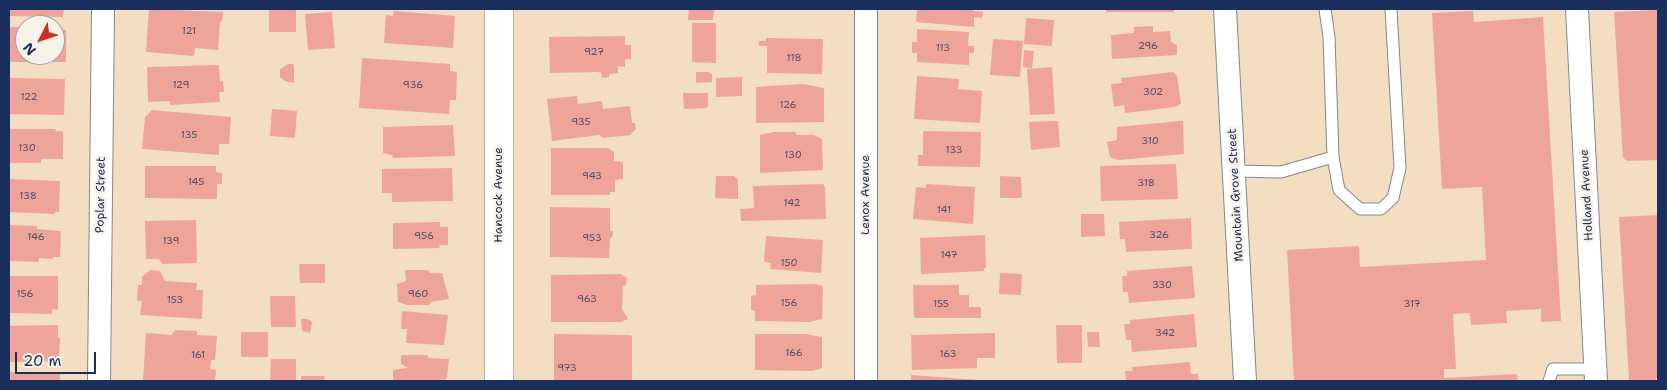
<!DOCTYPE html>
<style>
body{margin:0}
#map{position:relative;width:1667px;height:390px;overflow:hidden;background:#f3dec1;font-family:"Shantell Sans",sans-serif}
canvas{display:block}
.frame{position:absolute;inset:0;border:10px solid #1b2f5e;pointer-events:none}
.north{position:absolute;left:15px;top:15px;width:50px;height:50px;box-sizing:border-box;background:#f7f3e8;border:1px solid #9fa5b1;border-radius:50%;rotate:229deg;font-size:14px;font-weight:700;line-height:20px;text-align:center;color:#1b2f5e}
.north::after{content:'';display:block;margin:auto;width:18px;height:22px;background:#c8321e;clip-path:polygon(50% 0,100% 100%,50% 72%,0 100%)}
.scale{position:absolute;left:15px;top:352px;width:81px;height:22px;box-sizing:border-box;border:2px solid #1b2f5e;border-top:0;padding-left:6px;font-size:15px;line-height:18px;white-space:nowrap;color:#1b2f5e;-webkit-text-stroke:4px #f7f3e8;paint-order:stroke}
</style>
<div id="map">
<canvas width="1667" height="390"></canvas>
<div class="frame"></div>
<div class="north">N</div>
<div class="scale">20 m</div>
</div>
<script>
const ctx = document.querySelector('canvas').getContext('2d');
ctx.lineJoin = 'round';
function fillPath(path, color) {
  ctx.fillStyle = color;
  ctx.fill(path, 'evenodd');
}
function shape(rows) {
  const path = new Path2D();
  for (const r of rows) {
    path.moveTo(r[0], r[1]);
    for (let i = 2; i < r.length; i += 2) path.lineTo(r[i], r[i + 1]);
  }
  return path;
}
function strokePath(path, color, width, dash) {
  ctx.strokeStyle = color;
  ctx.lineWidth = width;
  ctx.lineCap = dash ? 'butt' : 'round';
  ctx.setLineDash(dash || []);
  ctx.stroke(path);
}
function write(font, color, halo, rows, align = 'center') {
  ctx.font = font + ' "Shantell Sans",sans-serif';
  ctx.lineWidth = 5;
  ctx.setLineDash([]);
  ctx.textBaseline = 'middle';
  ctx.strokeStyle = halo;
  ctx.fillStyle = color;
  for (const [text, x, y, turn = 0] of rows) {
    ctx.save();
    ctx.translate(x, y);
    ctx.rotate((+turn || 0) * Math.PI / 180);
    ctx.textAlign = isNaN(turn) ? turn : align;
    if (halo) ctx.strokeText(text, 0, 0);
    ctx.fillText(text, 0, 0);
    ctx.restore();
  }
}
const building = shape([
 [9,9,64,9,63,17,9,16],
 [149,9,223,12,222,20,220,23,218,50,195,48,194,56,146,52],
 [269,9,296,9,296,32,269,32],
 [689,9,714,9,713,20,688,20],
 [917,9,974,9,973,11,983,12,982,18,974,17,974,27,916,22],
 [1106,9,1174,9,1174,12,1106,12],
 [1658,10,1658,160,1627,161,1623,158,1614,12],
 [394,11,455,16,453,48,384,43,386,15,393,16],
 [1473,11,1474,22,1543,17,1561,321,1541,322,1541,309,1506,311,1507,323,1471,325,1470,313,1453,314,1456,369,1444,369,1444,378,1517,374,1518,381,1294,381,1287,250,1359,246,1360,267,1486,260,1482,187,1442,189,1432,13],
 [332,12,335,48,308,50,305,14],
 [1026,18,1054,20,1052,46,1024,44],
 [692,23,716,23,716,63,692,62],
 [1153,26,1153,32,1170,31,1171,42,1177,45,1177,55,1112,59,1111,35,1134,33,1134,27],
 [9,27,25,27,25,55,55,55,55,29,66,30,66,62,9,62],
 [917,29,969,32,968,46,974,46,974,53,969,53,969,65,917,62,917,53,912,53,912,42,917,42],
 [625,36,625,45,631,45,631,59,625,59,625,67,618,66,618,73,609,74,609,77,602,78,601,72,550,73,549,37],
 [766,38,823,39,822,74,767,73,767,46,759,46,759,41,766,41],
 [993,39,1023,41,1020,77,990,75],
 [1024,50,1034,51,1032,68,1023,67],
 [362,58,450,64,450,71,457,72,456,100,450,100,449,114,359,108],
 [288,64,293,64,294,67,294,83,285,81,280,77,280,69],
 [219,65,220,81,223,81,224,92,219,92,220,102,170,105,170,101,148,102,147,67],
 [1052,67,1055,114,1030,115,1027,69],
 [696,72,709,72,712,74,712,82,696,83],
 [1173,72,1177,76,1181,104,1175,107,1125,113,1124,105,1114,107,1111,84,1122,83,1121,78],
 [917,76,959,79,958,89,982,91,980,123,914,119],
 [742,77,742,96,716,97,716,78],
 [9,78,65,79,64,115,9,114],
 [803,84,824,88,824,122,756,123,756,87],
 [683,93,708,93,708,106,706,108,684,109],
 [577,96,578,104,602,101,603,109,630,106,632,123,635,123,636,129,630,135,603,138,599,135,552,141,547,99],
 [272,109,297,111,295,138,270,136],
 [152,110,231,117,229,144,219,144,219,155,142,149,145,117],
 [1055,121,1058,121,1060,147,1031,150,1029,122],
 [1180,121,1183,121,1184,154,1119,160,1110,157,1107,142,1117,140,1117,127],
 [453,125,455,156,393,158,392,155,383,153,383,127],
 [9,129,56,129,55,131,63,131,63,159,41,159,41,163,9,163],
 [923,131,981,132,980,167,918,166,918,155,923,155],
 [774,132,795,132,797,135,814,135,822,139,823,170,760,173,760,135],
 [551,148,608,148,614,152,614,161,623,162,623,179,615,180,615,192,610,192,610,195,551,195],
 [1176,164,1178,199,1101,201,1100,166],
 [145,166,216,166,216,172,222,173,222,184,217,184,217,199,145,198],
 [452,168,453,201,392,202,392,193,382,193,382,169],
 [716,176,734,176,738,180,738,199,715,198],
 [1000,176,1021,177,1022,198,1000,198],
 [9,179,60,181,59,212,55,212,55,214,9,212],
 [823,184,825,187,826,219,741,221,740,209,754,208,753,186],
 [926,184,975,187,973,224,913,219,916,187,926,188],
 [550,207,610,208,610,231,613,231,613,235,610,239,609,258,550,257],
 [1081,214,1104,214,1105,236,1081,237],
 [1658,215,1658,378,1656,378,1656,381,1629,380,1619,217],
 [1191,218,1192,249,1126,252,1125,239,1120,239,1119,222],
 [196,220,197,263,162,264,159,259,146,259,145,221],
 [440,222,440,227,448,227,448,245,439,245,440,248,393,249,393,223],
 [9,225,37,226,37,229,61,231,60,257,53,257,53,259,39,258,39,262,9,261],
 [985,235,986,268,984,268,984,271,921,274,920,238],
 [766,236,823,240,821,273,770,269,771,263,764,262],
 [299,264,325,264,325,283,300,283],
 [1192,266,1195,298,1129,303,1128,292,1123,292,1122,276,1127,276,1127,271],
 [150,270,160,271,165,281,197,283,196,290,203,290,202,319,140,315,142,301,137,301,138,285,142,285,142,277],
 [405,270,428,270,430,273,442,273,449,299,431,302,429,305,407,305,398,302,397,284,406,281],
 [1000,273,1022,274,1021,295,999,294],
 [621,274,627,278,626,285,623,286,622,309,628,319,621,322,551,322,551,275],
 [9,276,58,276,58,310,52,309,52,314,9,313],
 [814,284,823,286,822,319,810,322,755,321,755,311,751,310,751,296,756,295,756,285],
 [913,285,959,285,959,295,969,295,969,307,981,307,981,318,914,318],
 [270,296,295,296,296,327,271,327],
 [402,311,448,315,444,345,406,343,407,329,401,329],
 [1194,314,1197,347,1132,352,1131,340,1126,340,1124,324,1130,324,1130,320],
 [301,319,308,319,312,322,310,333,302,331],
 [58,325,58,338,60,338,59,357,57,361,9,362,9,326],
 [1056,325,1082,325,1082,363,1057,363],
 [175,330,197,331,197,335,217,336,215,360,211,360,210,369,216,370,215,381,143,381,146,333,172,335],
 [241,332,268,332,268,357,241,357],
 [1087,332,1099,332,1100,347,1088,347],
 [995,333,995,358,977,358,977,368,912,370,911,335],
 [554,334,631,335,632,337,632,381,554,381],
 [755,334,806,334,822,337,822,368,812,371,755,370],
 [401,355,427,355,429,358,449,359,447,378,444,381,393,381,393,370,408,368,401,364],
 [271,359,296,359,296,381,270,381],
 [1190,362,1191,374,1198,374,1199,381,1126,381,1125,371,1133,371,1132,367],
 [9,372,60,373,60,381,9,381],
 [911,375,979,380,979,381,911,381],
 [301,376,324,376,325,381,301,381]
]);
const lane = shape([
 [1333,157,1339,190,1360,209,1381,209,1393,198,1400,168,1391,9],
 [1234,171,1281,172,1333,157,1329,37,1325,9],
 [1549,381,1553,369,1596,369]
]);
const street = shape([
 [1225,9,1245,381],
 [1577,9,1596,381],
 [99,381,103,9],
 [866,381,866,9]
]);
const secondary = shape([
 [499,381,499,9]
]);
const numberNames = [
 ["121",189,31],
 ["296",1148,46],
 ["113",943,48],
 ["927",594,52],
 ["118",794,58],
 ["129",181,85],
 ["936",413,85],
 ["302",1153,92],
 ["122",29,97],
 ["126",788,105],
 ["935",581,122],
 ["135",189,135],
 ["310",1150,141],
 ["130",27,148],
 ["133",954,150],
 ["130",793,155],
 ["943",592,176],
 ["145",196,182],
 ["318",1146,183],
 ["138",28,196],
 ["142",792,203],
 ["141",944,210],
 ["326",1159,235],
 ["956",424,236],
 ["146",36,237],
 ["953",592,238],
 ["139",171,241],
 ["147",949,255],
 ["150",789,263],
 ["330",1162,285],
 ["156",25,294],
 ["960",418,294],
 ["963",587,299],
 ["153",175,300],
 ["156",789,303],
 ["155",941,304],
 ["317",1412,304],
 ["342",1165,333],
 ["166",794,353],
 ["163",948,354],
 ["161",198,355],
 ["973",567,368]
];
const streetNames = [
 ["Poplar Street",101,195,-89],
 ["Hancock Avenue",499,195,-90],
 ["Lenox Avenue",866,195,-90],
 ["Mountain Grove Street",1236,195,-93],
 ["Holland Avenue",1587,195,-93]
];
fillPath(building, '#efa49a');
strokePath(lane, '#878690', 13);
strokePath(street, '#878690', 24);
strokePath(secondary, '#878690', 29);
strokePath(lane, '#fff', 11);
strokePath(street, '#fff', 22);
strokePath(secondary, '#fff', 28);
write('10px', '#504c6d', null, numberNames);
write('12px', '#1b2f5e', '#f7f3e8', streetNames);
</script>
